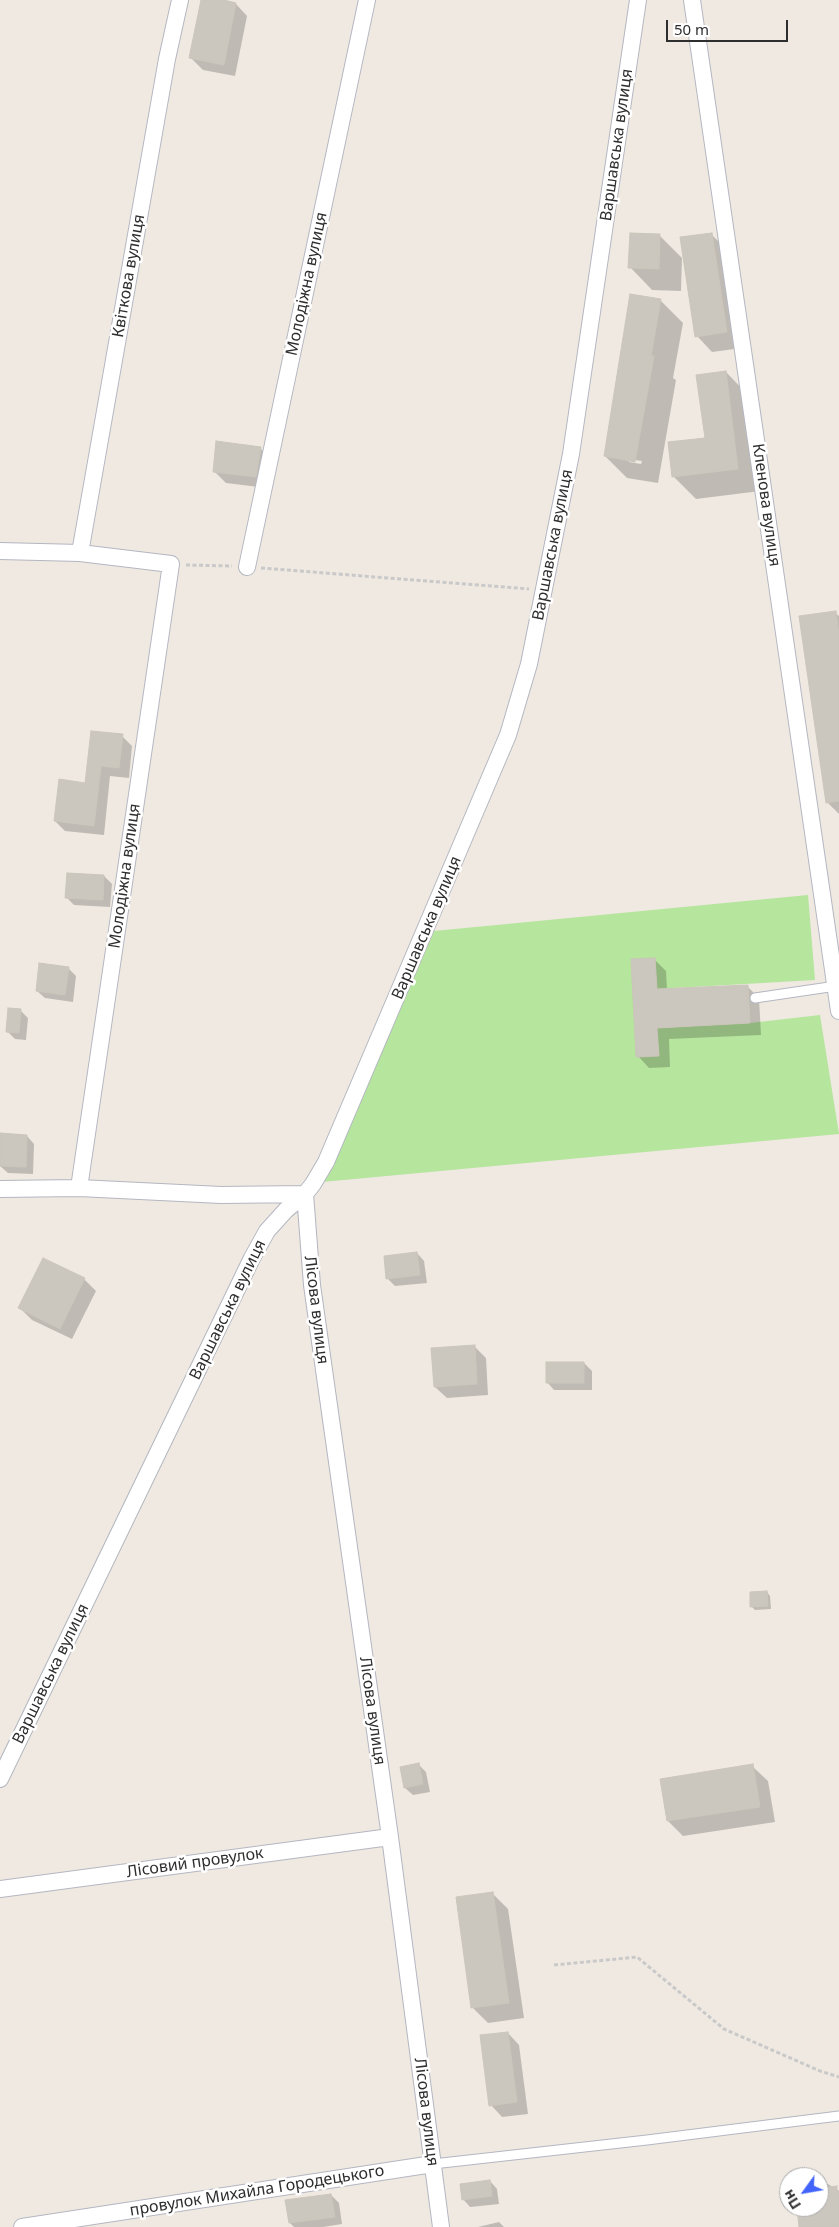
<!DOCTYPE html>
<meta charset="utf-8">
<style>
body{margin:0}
#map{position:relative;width:839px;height:2227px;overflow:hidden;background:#efe9e1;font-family:"Noto Sans",sans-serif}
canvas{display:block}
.north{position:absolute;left:779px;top:2167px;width:50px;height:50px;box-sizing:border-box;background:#fff;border:1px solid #ababab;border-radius:50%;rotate:238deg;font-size:14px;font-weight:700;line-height:20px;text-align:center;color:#2e2e2e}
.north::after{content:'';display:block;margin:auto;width:18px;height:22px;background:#4264fb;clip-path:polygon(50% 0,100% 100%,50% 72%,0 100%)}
.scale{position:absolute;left:666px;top:20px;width:122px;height:22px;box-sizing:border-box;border:2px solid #2e2e2e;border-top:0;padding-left:6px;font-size:15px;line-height:18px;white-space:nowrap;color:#2e2e2e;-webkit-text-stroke:4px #fff;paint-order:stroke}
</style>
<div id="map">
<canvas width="839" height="2227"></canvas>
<div class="north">Пн</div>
<div class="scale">50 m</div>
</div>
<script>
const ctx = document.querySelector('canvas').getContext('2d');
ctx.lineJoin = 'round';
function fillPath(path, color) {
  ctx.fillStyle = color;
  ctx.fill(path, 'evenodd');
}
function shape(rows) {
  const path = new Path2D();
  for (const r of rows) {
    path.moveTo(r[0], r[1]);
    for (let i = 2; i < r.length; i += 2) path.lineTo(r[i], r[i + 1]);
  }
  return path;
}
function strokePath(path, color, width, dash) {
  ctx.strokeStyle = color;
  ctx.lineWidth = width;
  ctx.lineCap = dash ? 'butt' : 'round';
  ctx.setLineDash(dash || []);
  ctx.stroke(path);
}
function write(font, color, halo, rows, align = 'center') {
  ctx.font = font + ' "Noto Sans",sans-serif';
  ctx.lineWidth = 5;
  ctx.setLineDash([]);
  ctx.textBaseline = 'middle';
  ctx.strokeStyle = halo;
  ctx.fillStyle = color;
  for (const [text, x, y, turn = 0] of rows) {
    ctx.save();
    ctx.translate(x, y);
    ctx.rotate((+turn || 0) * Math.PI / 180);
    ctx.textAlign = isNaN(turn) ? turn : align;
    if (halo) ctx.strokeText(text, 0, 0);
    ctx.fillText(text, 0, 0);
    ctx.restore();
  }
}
const green = shape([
 [808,895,815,980,657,989,631,959,659,1056,657,1028,750,1023,820,1015,839,1134,322,1182,434,931]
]);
const shadow = shape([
 [202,0,217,0,236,4,247,16,235,76,203,70,191,58],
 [711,234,727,250,742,348,712,352,697,336],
 [660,236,682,258,681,291,652,290,630,267],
 [660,300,683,323,673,378,676,380,658,483,627,478,605,456],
 [629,459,642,461,641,464,629,462],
 [726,372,748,395,760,491,696,499,673,476,706,439],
 [260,448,272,460,267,488,226,483,214,471],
 [835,613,839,616,839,814,827,802],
 [122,736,132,746,129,778,110,776,104,835,65,831,55,821,86,784],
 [104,876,112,884,110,907,74,905,66,897],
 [654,959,666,971,667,990,747,986,759,998,761,1035,669,1039,670,1067,649,1068,638,1056],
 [68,968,76,976,73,1002,45,998,37,991],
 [21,1011,28,1018,26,1040,15,1039,7,1031],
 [27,1136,34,1144,33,1174,8,1173,0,1166],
 [417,1253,424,1261,427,1283,395,1286,388,1279],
 [84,1279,96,1291,72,1339,32,1320,20,1308],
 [474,1346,486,1358,488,1395,447,1398,435,1387],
 [584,1363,592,1371,592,1390,554,1390,547,1382],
 [767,1592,770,1596,771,1609,755,1610,752,1607],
 [419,1765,426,1772,430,1792,413,1795,405,1788],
 [752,1766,768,1781,775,1822,683,1836,668,1821,661,1780],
 [492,1893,508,1909,524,2018,488,2023,473,2008],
 [508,2033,519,2045,528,2114,502,2117,491,2105],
 [490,2181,497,2189,499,2204,470,2207,463,2199],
 [789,2181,789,2205,785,2201,782,2182],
 [819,2181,823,2185,828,2184,839,2191,839,2227,801,2227,799,2215,791,2207,819,2207],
 [331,2195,339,2203,342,2224,323,2227,294,2227,290,2223],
 [499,2222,504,2227,478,2227]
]);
const building = shape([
 [201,0,224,0,236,3,224,65,189,58,201,0],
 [630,233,660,234,659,269,628,268,630,233],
 [712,233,727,332,695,337,680,237,712,233],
 [630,294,661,299,651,356,654,356,635,462,604,456,630,294],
 [726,371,738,469,672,477,668,442,705,438,696,375,726,371],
 [216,441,261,447,256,477,213,472,216,441],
 [836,611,839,635,839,801,826,803,799,616,836,611],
 [91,731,123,734,119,768,101,766,94,826,54,821,59,779,85,783,91,731],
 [67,873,104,875,103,900,65,898,67,873],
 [655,958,657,989,748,985,750,1023,657,1028,659,1056,636,1057,631,959,655,958],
 [39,963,69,967,65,995,36,991,39,963],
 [8,1008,21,1009,19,1033,6,1032,8,1008],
 [0,1133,27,1135,26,1167,0,1166,0,1133],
 [417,1252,420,1275,386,1279,384,1256,417,1252],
 [43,1258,85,1278,60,1329,18,1308,43,1258],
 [475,1345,477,1384,434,1387,431,1348,475,1345],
 [546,1362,584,1362,584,1383,546,1383,546,1362],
 [767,1591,768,1606,750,1607,750,1592,767,1591],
 [419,1763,423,1784,404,1788,400,1767,419,1763],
 [753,1764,760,1807,667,1821,660,1779,753,1764],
 [493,1892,509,2003,471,2008,456,1897,493,1892],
 [508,2032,517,2102,489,2106,480,2035,508,2032],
 [490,2180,492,2196,462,2200,460,2184,490,2180],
 [837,2186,837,2191,839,2191,839,2227,799,2227,797,2207,819,2207,819,2189,837,2186],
 [331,2194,335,2217,289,2223,285,2200,331,2194]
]);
const path = shape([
 [186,565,232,566],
 [261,568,529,589],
 [554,1965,637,1957,724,2029,820,2071,839,2077]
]);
const service = shape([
 [755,998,836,986],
 [433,2164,647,2140,839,2116]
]);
const minor = shape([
 [692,0,839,1011],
 [0,551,80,553,171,564,79,1188],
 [80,553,167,59,180,0],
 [247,567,367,0],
 [0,1189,79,1188,221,1195,305,1194,312,1285,390,1837,441,2227],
 [0,1779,252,1258,267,1231,286,1210,305,1194,313,1184,326,1162,508,735,529,664,571,454,638,0],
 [0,1889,390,1837],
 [22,2227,433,2164]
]);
const streetNames = [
 ["Варшавська вулиця",617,145,-82],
 ["Квіткова вулиця",129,276,-80],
 ["Молодіжна вулиця",307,284,-78],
 ["Кленова вулиця",766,505,82],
 ["Варшавська вулиця",553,545,-79],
 ["Молодіжна вулиця",125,876,-82],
 ["Варшавська вулиця",427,928,-67],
 ["Варшавська вулиця",228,1310,-64],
 ["Лісова вулиця",316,1310,83],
 ["Варшавська вулиця",51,1674,-64],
 ["Лісова вулиця",372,1711,82],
 ["Лісовий провулок",195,1863,-8],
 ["Лісова вулиця",426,2112,83],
 ["провулок Михайла Городецького",257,2191,-9]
];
fillPath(green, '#b6e59e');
fillPath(shadow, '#0003');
fillPath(building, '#cbc7bf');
strokePath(building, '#cbc5ba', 1);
strokePath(service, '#b4b7c1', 11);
strokePath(minor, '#b4b7c1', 18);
strokePath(path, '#c9c9c9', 3, [4, 2.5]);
strokePath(service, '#fff', 9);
strokePath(minor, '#fff', 16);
write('16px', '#2e2e2e', '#fff', streetNames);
</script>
